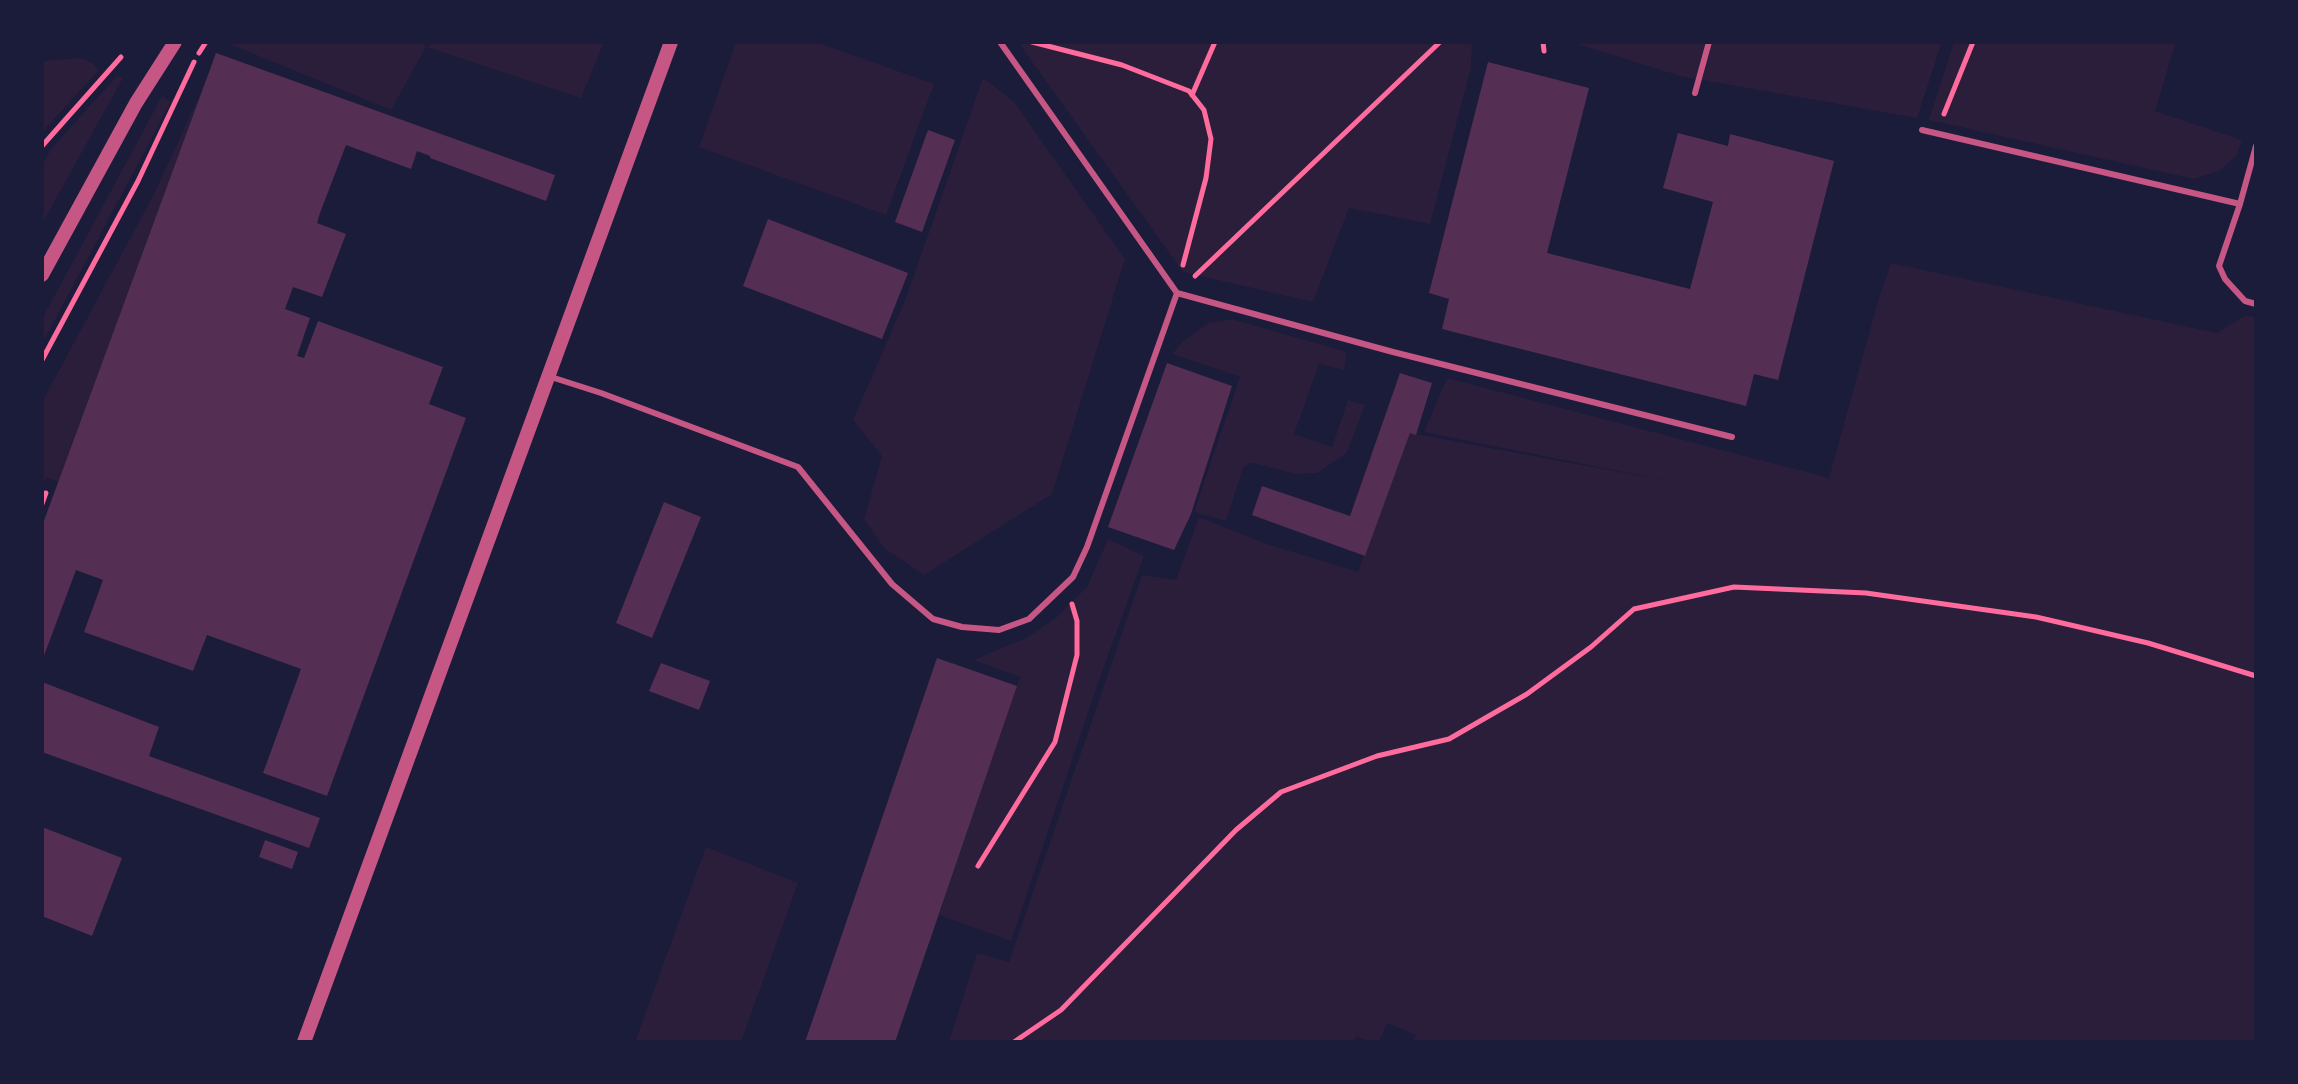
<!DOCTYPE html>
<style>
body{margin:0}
#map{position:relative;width:2298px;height:1084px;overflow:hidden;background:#1b1b3a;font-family:"Varela Round",sans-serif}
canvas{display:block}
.frame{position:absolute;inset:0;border:44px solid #1b1b3a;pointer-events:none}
</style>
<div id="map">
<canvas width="2298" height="1084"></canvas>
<div class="frame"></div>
</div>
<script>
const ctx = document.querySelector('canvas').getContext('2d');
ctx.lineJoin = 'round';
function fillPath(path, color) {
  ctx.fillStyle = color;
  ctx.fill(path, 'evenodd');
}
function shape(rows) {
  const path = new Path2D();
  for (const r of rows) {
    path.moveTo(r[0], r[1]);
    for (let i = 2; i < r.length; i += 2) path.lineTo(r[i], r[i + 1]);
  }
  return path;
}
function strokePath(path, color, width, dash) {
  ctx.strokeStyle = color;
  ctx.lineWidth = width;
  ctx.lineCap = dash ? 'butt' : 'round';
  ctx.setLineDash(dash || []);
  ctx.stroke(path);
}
const green = shape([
 [422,42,426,47,433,42,604,42,581,98,426,47,391,110,227,43],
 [736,42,816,42,934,84,886,215,699,147],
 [1018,42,1472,42,1472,43,1471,68,1430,224,1349,208,1313,302,1183,272],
 [1571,42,1942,42,1917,118,1680,76],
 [1954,42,2176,42,2155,111,2242,140,2236,156,2219,171,2194,179,1929,120],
 [81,58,93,63,99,70,42,132,42,61],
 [117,76,123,78,42,224,42,166,51,149],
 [983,78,1014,102,1125,259,1052,494,924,575,884,548,864,519,882,456,853,420,906,298],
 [202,90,58,482,47,477,42,487,42,402,155,192],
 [162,96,171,102,42,344,42,319],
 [1891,263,2217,333,2246,315,2256,318,2256,1042,1413,1042,1416,1035,1387,1023,1379,1042,1370,1042,1357,1036,1353,1042,949,1042,977,953,1009,962,1142,575,1176,580,1199,517,1264,543,1358,572,1410,433,1673,482,1424,432,1447,378,1829,478,1878,301],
 [1232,319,1347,352,1344,370,1319,364,1294,434,1332,447,1348,400,1365,405,1347,453,1317,473,1295,474,1254,463,1248,464,1243,468,1226,521,1194,512,1240,377,1172,354,1183,341,1209,323],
 [1108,539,1144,556,1097,686,1011,941,939,915,1020,677,973,660,1026,638,1056,618,1087,587],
 [706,847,798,883,741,1042,635,1042]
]);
const building = shape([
 [216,53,555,175,546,201,430,158,430,156,417,151,411,169,346,145,320,213,317,223,346,234,322,297,293,287,285,309,310,318,297,356,304,358,318,321,443,367,429,404,466,418,327,796,263,773,301,669,207,635,193,671,84,632,103,580,76,570,42,661,42,526],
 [1488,62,1589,88,1547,253,1690,289,1713,202,1663,188,1678,133,1728,146,1730,134,1834,161,1778,380,1754,374,1746,406,1442,329,1449,299,1429,293],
 [928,130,955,140,922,232,895,222],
 [768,219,908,273,882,339,743,286],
 [1167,363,1232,386,1191,514,1174,550,1108,527],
 [1400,373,1432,383,1416,435,1410,433,1365,556,1252,515,1262,486,1350,516],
 [664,502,701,517,652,638,616,623],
 [937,658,1017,686,895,1042,805,1042],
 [661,663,710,681,699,710,649,691],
 [42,682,159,727,149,756,320,818,309,848,42,752],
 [42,827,122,858,92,936,42,916],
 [265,840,298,852,292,869,259,857]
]);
const path = shape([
 [1032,42,1122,65,1189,91,1204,110,1211,139,1206,178,1183,265],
 [1543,42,1544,51],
 [199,53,206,42],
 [1192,95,1215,42],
 [1944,114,1973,42],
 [42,146,121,57],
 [1195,276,1440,42],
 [42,360,138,181,194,62],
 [42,494,46,493,42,504],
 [978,866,1055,742,1077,655,1077,621,1072,604],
 [1014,1042,1061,1010,1236,830,1281,792,1377,756,1449,739,1527,694,1591,647,1634,609,1734,587,1866,593,2036,617,2148,643,2256,676]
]);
const service = shape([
 [1695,93,1709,42],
 [1922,130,2240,204,2256,146],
 [2240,204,2219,266,2225,279,2245,301,2256,304],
 [1177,293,1393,352,1732,437],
 [551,377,601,393,798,467,892,584,933,619,962,627,999,630,1029,619,1073,577,1087,547,1177,293,1000,42]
]);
const tertiary = shape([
 [42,275,136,103,175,42],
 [304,1042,671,42]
]);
fillPath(green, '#2a1e3b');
fillPath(building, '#542f53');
strokePath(path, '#ff6b9d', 5);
strokePath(service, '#c65784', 6);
strokePath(tertiary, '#c65784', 14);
</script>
